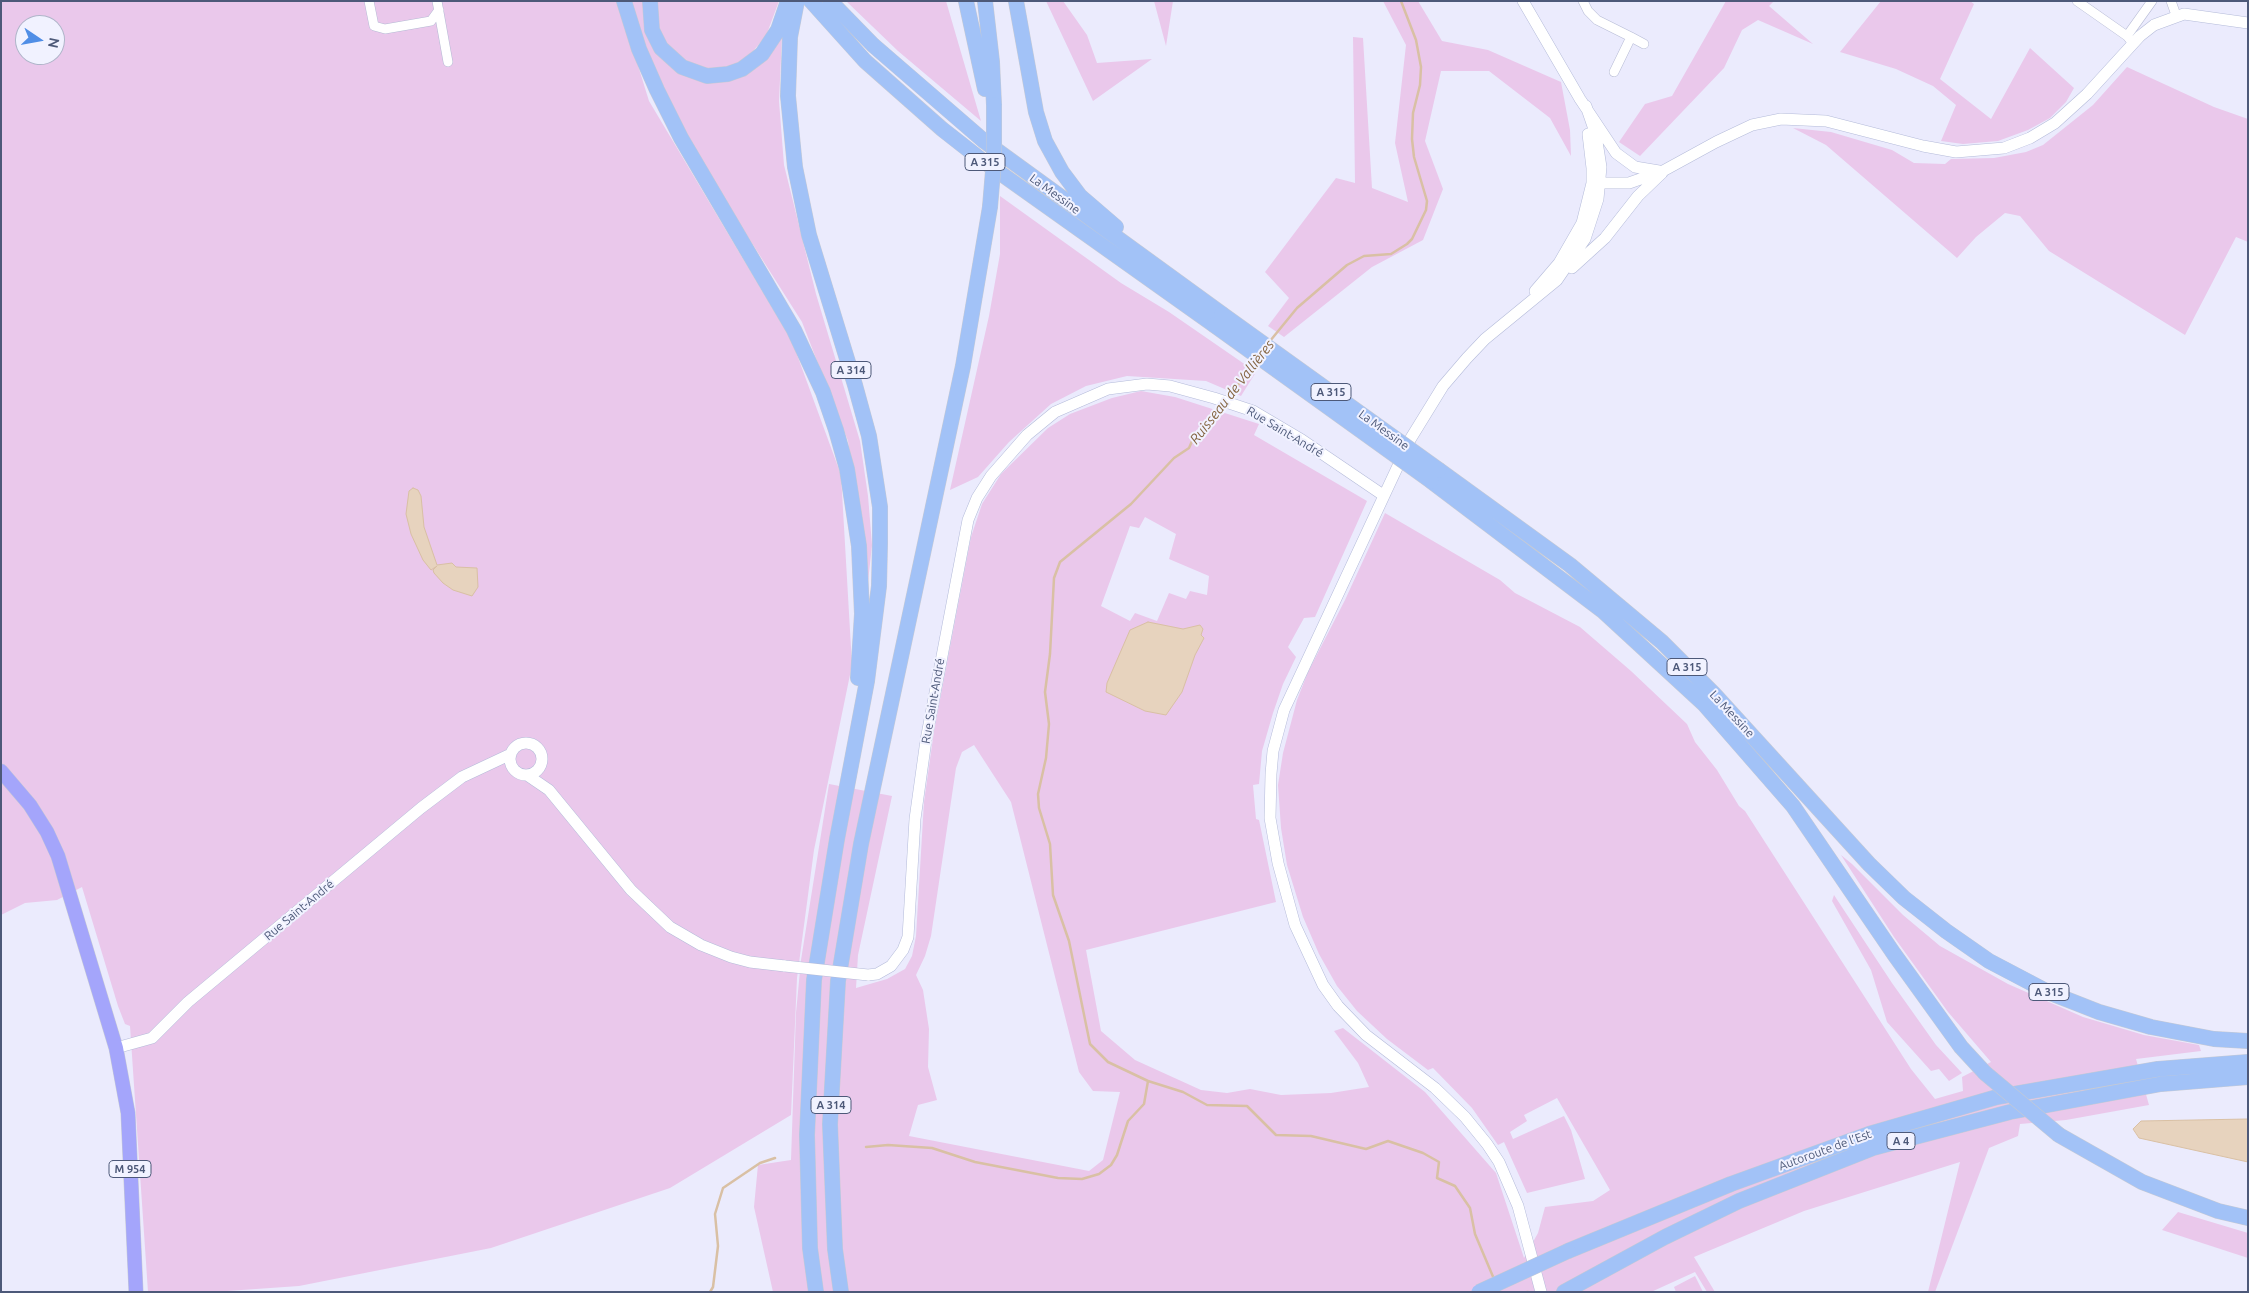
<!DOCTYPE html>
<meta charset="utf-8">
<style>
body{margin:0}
#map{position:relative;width:2249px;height:1293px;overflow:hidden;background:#ebebfd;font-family:Ubuntu,sans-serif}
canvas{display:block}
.frame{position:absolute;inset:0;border:2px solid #4d5979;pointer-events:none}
.north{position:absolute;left:15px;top:15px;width:50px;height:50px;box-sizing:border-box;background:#f1f2ff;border:1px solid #afb5c9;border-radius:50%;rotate:102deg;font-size:14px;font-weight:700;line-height:20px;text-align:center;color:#4d5979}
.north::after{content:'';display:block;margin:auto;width:18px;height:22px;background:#508ee6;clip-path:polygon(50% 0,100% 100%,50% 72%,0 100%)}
</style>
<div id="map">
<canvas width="2249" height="1293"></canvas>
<div class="frame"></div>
<div class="north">N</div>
</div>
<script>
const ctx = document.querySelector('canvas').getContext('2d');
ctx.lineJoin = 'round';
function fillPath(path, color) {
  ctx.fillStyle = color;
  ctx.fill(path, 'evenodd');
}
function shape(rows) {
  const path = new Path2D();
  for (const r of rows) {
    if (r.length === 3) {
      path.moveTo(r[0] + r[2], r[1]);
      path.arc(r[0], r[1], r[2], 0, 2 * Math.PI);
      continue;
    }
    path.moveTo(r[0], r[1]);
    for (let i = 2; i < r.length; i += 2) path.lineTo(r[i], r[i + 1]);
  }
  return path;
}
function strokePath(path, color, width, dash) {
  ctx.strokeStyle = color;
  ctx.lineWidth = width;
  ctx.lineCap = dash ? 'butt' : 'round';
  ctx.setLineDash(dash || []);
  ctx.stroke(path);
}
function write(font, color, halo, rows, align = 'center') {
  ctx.font = font + ' Ubuntu,sans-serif';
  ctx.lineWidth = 4;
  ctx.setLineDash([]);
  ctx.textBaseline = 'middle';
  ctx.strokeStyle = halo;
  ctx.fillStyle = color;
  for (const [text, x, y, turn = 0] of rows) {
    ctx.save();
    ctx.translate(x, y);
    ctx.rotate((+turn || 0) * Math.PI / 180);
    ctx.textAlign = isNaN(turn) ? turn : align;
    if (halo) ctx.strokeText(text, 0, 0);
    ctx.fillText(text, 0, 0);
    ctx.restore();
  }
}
const green = shape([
 [1,1,618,1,649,101,792,341,841,475,852,665,814,850,797,978,791,1115,670,1188,491,1248,299,1286,213,1292,148,1292,130,1026,125,1024,118,1006,82,887,57,900,25,903,1,915],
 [25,25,55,25,55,55,25,55],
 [630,1,644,1,646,29,651,42,721,81,782,36,779,101,784,165,816,294,860,441,868,496,872,545,868,582,848,441,802,322,698,158,648,56],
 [657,1,779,1,766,36,748,57,730,67,708,70,691,65,676,55,662,38,656,22],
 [846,1,946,1,981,121,898,51],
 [1046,1,1063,1,1087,35,1097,63,1152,59,1093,101],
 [1154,1,1173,1,1166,46],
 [1383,1,1418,1,1442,41,1488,50,1561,82,1570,130,1571,156,1550,118,1489,71,1441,71,1425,141,1443,189,1423,240,1372,267,1284,337,1268,326,1289,298,1265,272,1336,178,1355,183,1353,37,1363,38,1372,188,1408,202,1395,143,1406,45],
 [1726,1,1774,1,1769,6,1813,44,1758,20,1742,30,1724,68,1640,156,1619,142,1645,104,1672,96],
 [1881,1,1970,1,1974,4,1940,79,1991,119,2030,48,2074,88,2066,102,2050,118,2028,130,1998,141,1963,144,1941,141,1956,105,1933,86,1896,69,1840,52],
 [2127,67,2214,107,2248,119,2248,242,2236,237,2185,335,2049,251,2020,216,2005,213,1976,237,1957,258,1826,145,1793,128,1831,132,1892,150,1914,163,1945,164,1951,159,1994,158,2026,152,2043,145,2093,105],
 [1000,196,1121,283,1169,312,1256,372,1241,396,1206,381,1127,376,1086,386,1051,404,1009,442,978,477,950,490,989,316,1000,254],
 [1141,391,1175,397,1259,424,1254,435,1367,501,1315,617,1304,618,1288,647,1296,657,1283,684,1273,713,1262,751,1259,784,1253,785,1256,819,1259,820,1276,902,1086,950,1101,1031,1135,1060,1201,1090,1227,1093,1250,1089,1281,1095,1331,1093,1369,1087,1358,1063,1334,1031,1343,1028,1425,1092,1496,1173,1524,1258,1538,1233,1545,1207,1593,1201,1610,1190,1557,1098,1524,1115,1527,1121,1510,1132,1513,1139,1564,1116,1571,1130,1585,1179,1527,1193,1504,1142,1498,1145,1472,1108,1433,1068,1428,1070,1387,1039,1357,1011,1337,986,1319,954,1303,917,1287,865,1281,828,1278,785,1283,753,1297,700,1308,672,1345,600,1385,513,1500,580,1515,593,1580,627,1631,671,1687,724,1695,742,1717,770,1739,806,1745,811,1911,1069,1935,1099,1963,1091,1962,1077,1991,1062,1948,1012,1894,937,1841,855,1852,864,1903,915,1940,946,2008,984,2083,1017,2144,1035,2199,1045,2201,1051,2136,1059,2149,1105,2066,1120,2020,1124,2018,1136,1989,1148,1935,1292,1928,1292,1960,1162,1804,1211,1694,1257,1715,1292,1707,1292,1695,1272,1651,1292,773,1292,754,1207,758,1165,791,1160,796,1013,801,960,829,784,892,796,858,955,856,988,887,979,905,969,912,956,916,936,924,802,934,731,971,537,982,504,1001,474,1048,428,1070,414,1112,398],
 [1145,517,1176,534,1169,559,1209,576,1207,595,1190,591,1186,599,1169,593,1157,621,1135,613,1130,621,1101,606,1130,526,1139,528],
 [974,745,1011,802,1079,1072,1093,1091,1120,1092,1103,1160,1089,1171,909,1136,918,1105,937,1100,928,1067,929,1029,923,990,916,975,925,956,931,936,956,768,962,752],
 [1834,895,1892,983,1936,1045,1962,1073,1949,1081,1939,1069,1931,1071,1887,1022,1871,970,1832,901],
 [2178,1212,2248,1233,2248,1258,2162,1230],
 [1695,1276,1703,1292,1676,1292,1674,1287]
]);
const water = shape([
 [413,488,418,490,421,496,424,527,437,565,452,563,456,567,477,568,478,587,472,596,453,590,443,583,434,573,433,570,437,566,431,570,423,560,411,534,406,514,409,491,413,488],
 [1148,622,1183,629,1200,625,1203,629,1201,635,1204,638,1195,655,1182,692,1166,715,1145,711,1106,692,1107,683,1130,630,1148,622],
 [2248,1119,2248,1162,2139,1138,2133,1129,2141,1121,2248,1119]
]);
const stream = shape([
 [1270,341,1297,308,1347,265,1364,256,1391,254,1407,244,1412,239,1426,210,1427,201,1414,157,1412,139,1413,113,1420,85,1421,67,1416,40,1401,1],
 [1228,399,1255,361],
 [1148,1081,1183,1092,1207,1105,1247,1106,1276,1135,1311,1136,1366,1149,1388,1141,1423,1153,1439,1162,1437,1178,1455,1186,1470,1208,1475,1234,1494,1279],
 [866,1147,888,1145,932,1148,975,1162,1058,1178,1082,1179,1099,1174,1111,1165,1117,1155,1128,1121,1144,1104,1148,1081,1108,1062,1090,1044,1069,941,1053,895,1050,844,1039,808,1038,794,1046,758,1049,724,1045,692,1050,654,1054,578,1060,562,1131,504,1174,458,1189,448,1193,439,1224,406],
 [710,1292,713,1287,718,1246,715,1214,723,1188,760,1163,775,1158],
 [1527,1292,1528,1292]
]);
const street = shape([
 [369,1,374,26,385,29,431,21,439,10],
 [437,1,448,62],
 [1583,1,1588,11,1597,20,1631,37],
 [2077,1,2127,36,2133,43],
 [2171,1,2176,15],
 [2127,36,2152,1],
 [1614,72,1631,37,1644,44]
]);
const secondary = shape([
 [1523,1,1580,99,1616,153,1635,167,1659,171],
 [1592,183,1629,183,1663,171,1716,142,1752,125,1781,119,1826,121,1923,146,1956,152,2004,148,2030,138,2055,123,2087,94,2140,36,2154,25,2184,14,2248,23],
 [1572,268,1605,238,1638,196,1662,173],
 [1535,291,1559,263,1582,223,1592,183,1592,168,1588,134],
 [526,759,16],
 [527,775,549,790,631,890,670,927,701,945,731,957,750,962,785,966],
 [868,975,877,974,891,966,903,950,908,937,915,819,926,740,968,520,977,498,991,476,1027,435,1055,412,1108,389,1147,384,1170,386,1214,398,1253,411,1302,440,1383,495],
 [116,1048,152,1038,188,1002,421,808,462,777,511,754],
 [1541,1292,1518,1206,1499,1162,1487,1144,1465,1117,1435,1088,1366,1035,1338,1006,1323,985,1295,925,1278,863,1270,818,1271,774,1273,751,1284,710,1411,438,1443,386,1467,358,1485,339,1557,280,1585,239,1598,199,1601,167,1596,135,1586,106]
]);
const primary = shape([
 [1,771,30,805,47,832,58,856,116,1048,128,1113,136,1292]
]);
const highway = shape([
 [624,1,639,49,657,90,681,138,794,330,823,392,836,430,847,469,859,546,862,614,858,678],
 [650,1,652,30,661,48,682,67,707,76,728,74,742,69,762,54,778,30,788,1],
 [797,1,790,37,788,96,795,167,809,235,855,385,869,436,880,507,880,543,879,586,867,681,837,839,814,980,807,1135,810,1248,816,1292],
 [811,1,865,61,942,129,979,158,1214,325],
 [830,1,873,45,984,141,1222,314],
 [966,1,985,89],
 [985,1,992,62,994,105],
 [1016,1,1036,112,1045,141,1062,172,1080,196,1116,227],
 [1439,470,1570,565,1662,642,1714,694,1869,864,1904,898,1946,931,1989,961,2048,992,2099,1012,2151,1027,2214,1039,2248,1041],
 [1431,481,1603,611,1704,704,1793,806,1894,954,1961,1047,1985,1073],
 [2059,1135,2142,1182,2218,1211,2248,1218],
 [1568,1251,1731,1184,1869,1134,1997,1097,2158,1069,2248,1062],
 [841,1292,835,1249,830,1124,838,981,861,844,963,366,990,207],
 [1564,1292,1665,1237,1739,1201,1873,1148,2010,1112,2161,1084,2248,1077]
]);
const secondaryBridge = shape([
 [785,966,868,975]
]);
const highwayBridge = shape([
 [990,207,994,159,994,105],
 [1222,314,1439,470],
 [1214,325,1431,481],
 [1985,1073,2059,1135],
 [1479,1292,1568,1251]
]);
const shields = [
 [985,162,40],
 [851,370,40],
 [1331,392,40],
 [1687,667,40],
 [2049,992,40],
 [831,1105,40],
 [1901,1141,28],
 [130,1169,42]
];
const shieldNames = [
 ["A 315",985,162],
 ["A 314",851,370],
 ["A 315",1331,392],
 ["A 315",1687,667],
 ["A 315",2049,992],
 ["A 314",831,1105],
 ["A 4",1901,1141],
 ["M 954",130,1169]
];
const streetNames = [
 ["La Messine",1055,194,36],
 ["La Messine",1384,430,36],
 ["Rue Saint-André",1285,432,31],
 ["Rue Saint-André",933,701,-80],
 ["La Messine",1732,714,47],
 ["Rue Saint-André",299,910,-40],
 ["Autoroute de l’Est",1825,1150,-20]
];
const waterNames = [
 ["Ruisseau de Vallières",1232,392,-52]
];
fillPath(green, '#eac8eb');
fillPath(water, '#e7d3be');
strokePath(water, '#d9c0a4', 1);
strokePath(stream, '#d9c0a4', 2.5);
strokePath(street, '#b5bad4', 10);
strokePath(secondary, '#b4bbd9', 12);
strokePath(primary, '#c6cad4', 15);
strokePath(highway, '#c6cad4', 16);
strokePath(street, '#fff', 9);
strokePath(secondary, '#fff', 11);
strokePath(primary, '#a4a5fb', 14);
strokePath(highway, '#a2c2f7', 15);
strokePath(secondaryBridge, '#b4bbd9', 12, []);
strokePath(highwayBridge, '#c6cad4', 16, []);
strokePath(secondaryBridge, '#fff', 11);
strokePath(highwayBridge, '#a2c2f7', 15);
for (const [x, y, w] of shields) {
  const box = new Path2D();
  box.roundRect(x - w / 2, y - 8.5, w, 17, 4);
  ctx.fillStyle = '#f1f2ff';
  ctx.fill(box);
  strokePath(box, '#4d5979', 1);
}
write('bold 11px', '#4d5979', null, shieldNames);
write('12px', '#4d5979', '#f1f2ff', streetNames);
write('italic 14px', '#856643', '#f1f2ff', waterNames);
</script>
